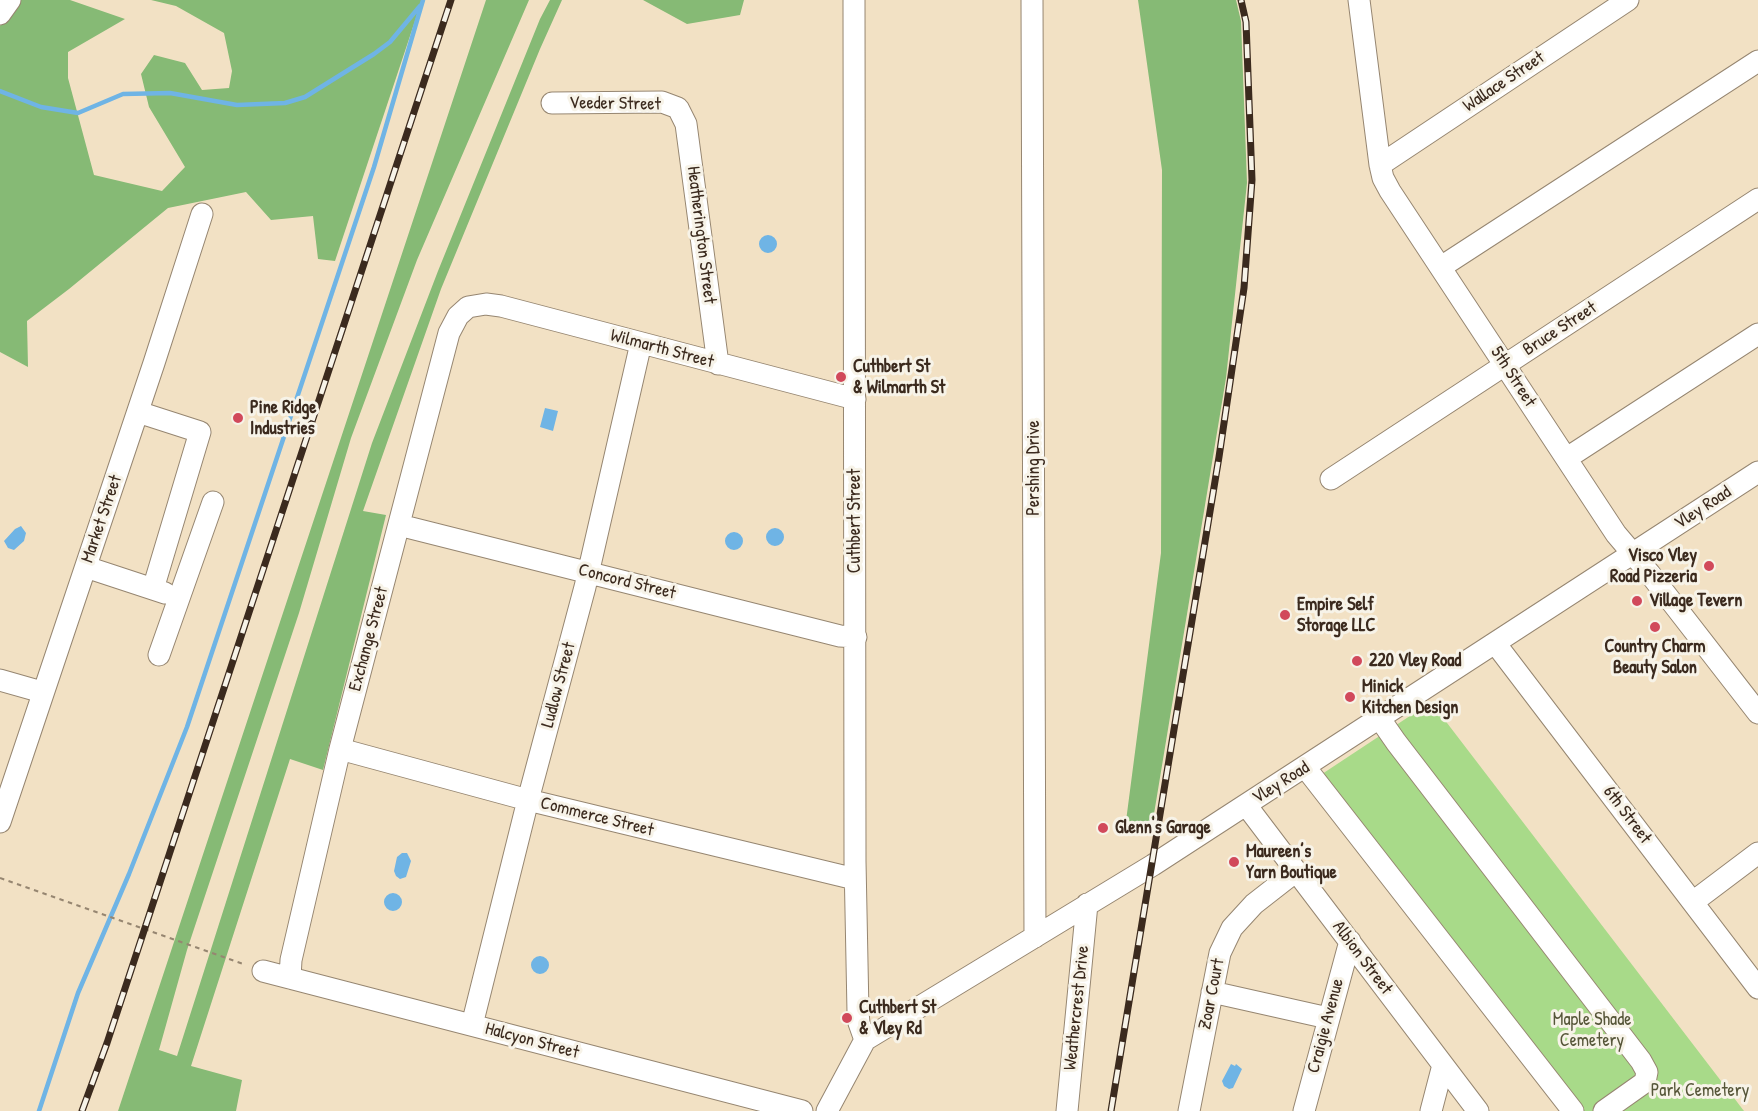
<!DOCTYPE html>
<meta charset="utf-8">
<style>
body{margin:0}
canvas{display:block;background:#f2e1c4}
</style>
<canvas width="1758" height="1111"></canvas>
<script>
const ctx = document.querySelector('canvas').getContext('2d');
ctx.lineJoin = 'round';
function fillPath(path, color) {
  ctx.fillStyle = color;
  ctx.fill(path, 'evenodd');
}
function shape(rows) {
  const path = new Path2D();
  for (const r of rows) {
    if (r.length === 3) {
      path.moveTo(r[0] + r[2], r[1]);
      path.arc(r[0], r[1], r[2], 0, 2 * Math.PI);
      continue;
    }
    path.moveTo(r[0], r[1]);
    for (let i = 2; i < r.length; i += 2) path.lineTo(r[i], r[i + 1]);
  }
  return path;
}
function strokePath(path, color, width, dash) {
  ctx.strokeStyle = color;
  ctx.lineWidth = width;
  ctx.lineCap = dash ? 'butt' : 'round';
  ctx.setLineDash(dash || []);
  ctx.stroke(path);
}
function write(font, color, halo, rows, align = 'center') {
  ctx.font = font + ' "Patrick Hand",sans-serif';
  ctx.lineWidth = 6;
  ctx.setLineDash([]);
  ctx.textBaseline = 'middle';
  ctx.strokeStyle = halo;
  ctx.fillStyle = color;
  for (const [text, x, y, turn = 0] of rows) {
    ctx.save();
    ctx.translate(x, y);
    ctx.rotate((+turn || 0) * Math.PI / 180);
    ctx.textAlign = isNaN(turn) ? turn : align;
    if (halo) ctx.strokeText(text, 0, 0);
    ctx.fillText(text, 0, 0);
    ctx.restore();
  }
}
const green = shape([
 [1431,702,1744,1111,1564,1111,1313,780]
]);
const forest = shape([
 [18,0,70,0,125,19,68,52,68,78,94,175,162,191,185,167,149,107,141,74,154,55,185,63,202,90,229,88,232,71,224,33,176,6,151,0,422,0,335,261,318,259,313,216,271,220,246,192,168,208,69,289,27,321,28,367,0,352,0,26],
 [486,0,529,0,417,260,351,438,299,613,187,950,159,1050,177,1056,372,443,438,271,540,19,550,0,562,0,540,49,441,289,363,511,386,515,323,770,290,759,191,1066,242,1080,236,1111,118,1111],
 [643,0,744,0,740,15,687,24],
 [1138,0,1236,0,1241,21,1247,183,1226,378,1152,826,1126,821,1161,553,1162,170]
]);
const water = shape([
 [768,244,9],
 [545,408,558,411,553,431,540,427],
 [21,526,26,533,24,541,14,550,8,548,4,541,15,529],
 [775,537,9],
 [734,541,9],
 [402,853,407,853,411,861,406,877,400,879,396,876,394,871,397,857],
 [393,902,9],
 [540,965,9],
 [1231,1064,1235,1066,1236,1064,1242,1069,1233,1088,1229,1089,1224,1086,1222,1081]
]);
const stream = shape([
 [0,91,41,107,78,113,123,94,170,93,237,105,285,103,305,97,374,54,390,42,420,6],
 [39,1111,78,993,129,874,187,727,374,167,423,0]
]);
const path = shape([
 [0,878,246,965]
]);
const minor = shape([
 [854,0,855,861,858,1012,859,1023,865,1040],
 [1032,0,1035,937],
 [1359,0,1380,165,1383,178,1390,191,1616,534,1650,574,1758,713],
 [0,14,10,0],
 [552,103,662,102,678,108,686,124,718,364],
 [1380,165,1628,0],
 [1441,267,1758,61],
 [138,412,200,432,153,589],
 [1567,458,1758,334],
 [1331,479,1758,199],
 [399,525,840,636,856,637],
 [86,567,165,593],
 [1495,643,1758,988],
 [159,655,213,502],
 [0,680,42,692],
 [1380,719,1396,742,1641,1061,1647,1072,1645,1082,1604,1111],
 [340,749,528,800,855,879],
 [1305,767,1573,1111],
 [1246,805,1478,1111],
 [0,822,154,363,202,214],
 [1693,902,1758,853],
 [263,971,802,1111],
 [290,978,291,960,340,749,449,333,458,316,468,307,486,304,501,306,855,399],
 [1212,992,1328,1018],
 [472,1025,528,800,585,587,641,343],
 [827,1111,865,1040,1153,865,1758,472],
 [1067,1111,1087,904],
 [1189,1111,1220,953,1232,928,1254,904,1295,872],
 [1304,1111,1350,941],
 [1431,1111,1443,1065]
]);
const rail = shape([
 [82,1111,107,1043,451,0],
 [1111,1111,1219,457,1244,288,1252,180,1246,22,1241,0]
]);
const markers = [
 [841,377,6,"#d1495b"],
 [238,418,6,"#d1495b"],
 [1709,566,6,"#d1495b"],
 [1637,601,6,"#d1495b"],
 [1285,615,6,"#d1495b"],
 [1655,627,6,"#d1495b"],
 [1357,661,6,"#d1495b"],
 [1350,697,6,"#d1495b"],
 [1103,828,6,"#d1495b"],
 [1234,862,6,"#d1495b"],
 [847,1018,6,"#d1495b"]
];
const streetNames = [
 ["Wallace Street",1504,82,-34],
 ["Veeder Street",615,104,1],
 ["Heatherington Street",701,235,83],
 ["Bruce Street",1560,329,-33],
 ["Wilmarth Street",662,349,15],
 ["5th Street",1513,377,57],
 ["Pershing Drive",1034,468,-90],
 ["Vley Road",1703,508,-33],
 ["Market Street",102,519,-71],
 ["Cuthbert Street",855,521,-90],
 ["Concord Street",627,582,14],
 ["Exchange Street",369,639,-75],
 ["Ludlow Street",559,685,-75],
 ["Vley Road",1281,783,-32],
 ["6th Street",1627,815,53],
 ["Commerce Street",597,817,14],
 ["Albion Street",1362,958,53],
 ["Zoar Court",1212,994,-79],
 ["Weathercrest Drive",1077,1008,-84],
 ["Craigie Avenue",1326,1026,-75],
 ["Halcyon Street",532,1041,15]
];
const poiNames = [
 ["Cuthbert St",853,367],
 ["& Wilmarth St",853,388],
 ["Pine Ridge",250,408],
 ["Industries",250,429],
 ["Visco Vley",1697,556,"right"],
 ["Road Pizzeria",1697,577,"right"],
 ["Village Tevern",1649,601],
 ["Empire Self",1297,605],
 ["Storage LLC",1297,626],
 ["Country Charm",1655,647,"center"],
 ["Beauty Salon",1655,668,"center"],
 ["220 Vley Road",1369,661],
 ["Minick",1362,687],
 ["Kitchen Design",1362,708],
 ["Glenn's Garage",1115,828],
 ["Maureen’s",1246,852],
 ["Yarn Boutique",1246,873],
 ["Cuthbert St",859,1008],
 ["& Vley Rd",859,1029]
];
const parkNames = [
 ["Maple Shade",1592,1020],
 ["Cemetery",1592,1041],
 ["Park Cemetery",1700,1091]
];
fillPath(green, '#a8da89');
fillPath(forest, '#86ba75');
fillPath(water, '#6fb4e5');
strokePath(stream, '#6fb4e5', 4.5);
strokePath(minor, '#968671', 23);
strokePath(path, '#968671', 2, [4.5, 4.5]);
strokePath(minor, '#fff', 21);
strokePath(rail, '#3b2a1e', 7);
strokePath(rail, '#f7f3e8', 4.5, [14]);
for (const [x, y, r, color] of markers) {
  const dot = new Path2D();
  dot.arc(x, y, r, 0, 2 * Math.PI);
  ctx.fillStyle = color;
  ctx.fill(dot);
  strokePath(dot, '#f7f3e8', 2);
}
write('18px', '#3b2a1e', '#f7f3e8', streetNames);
write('bold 18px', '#3b2a1e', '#f7f3e8', poiNames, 'left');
write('18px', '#565639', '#f7f3e8', parkNames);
</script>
